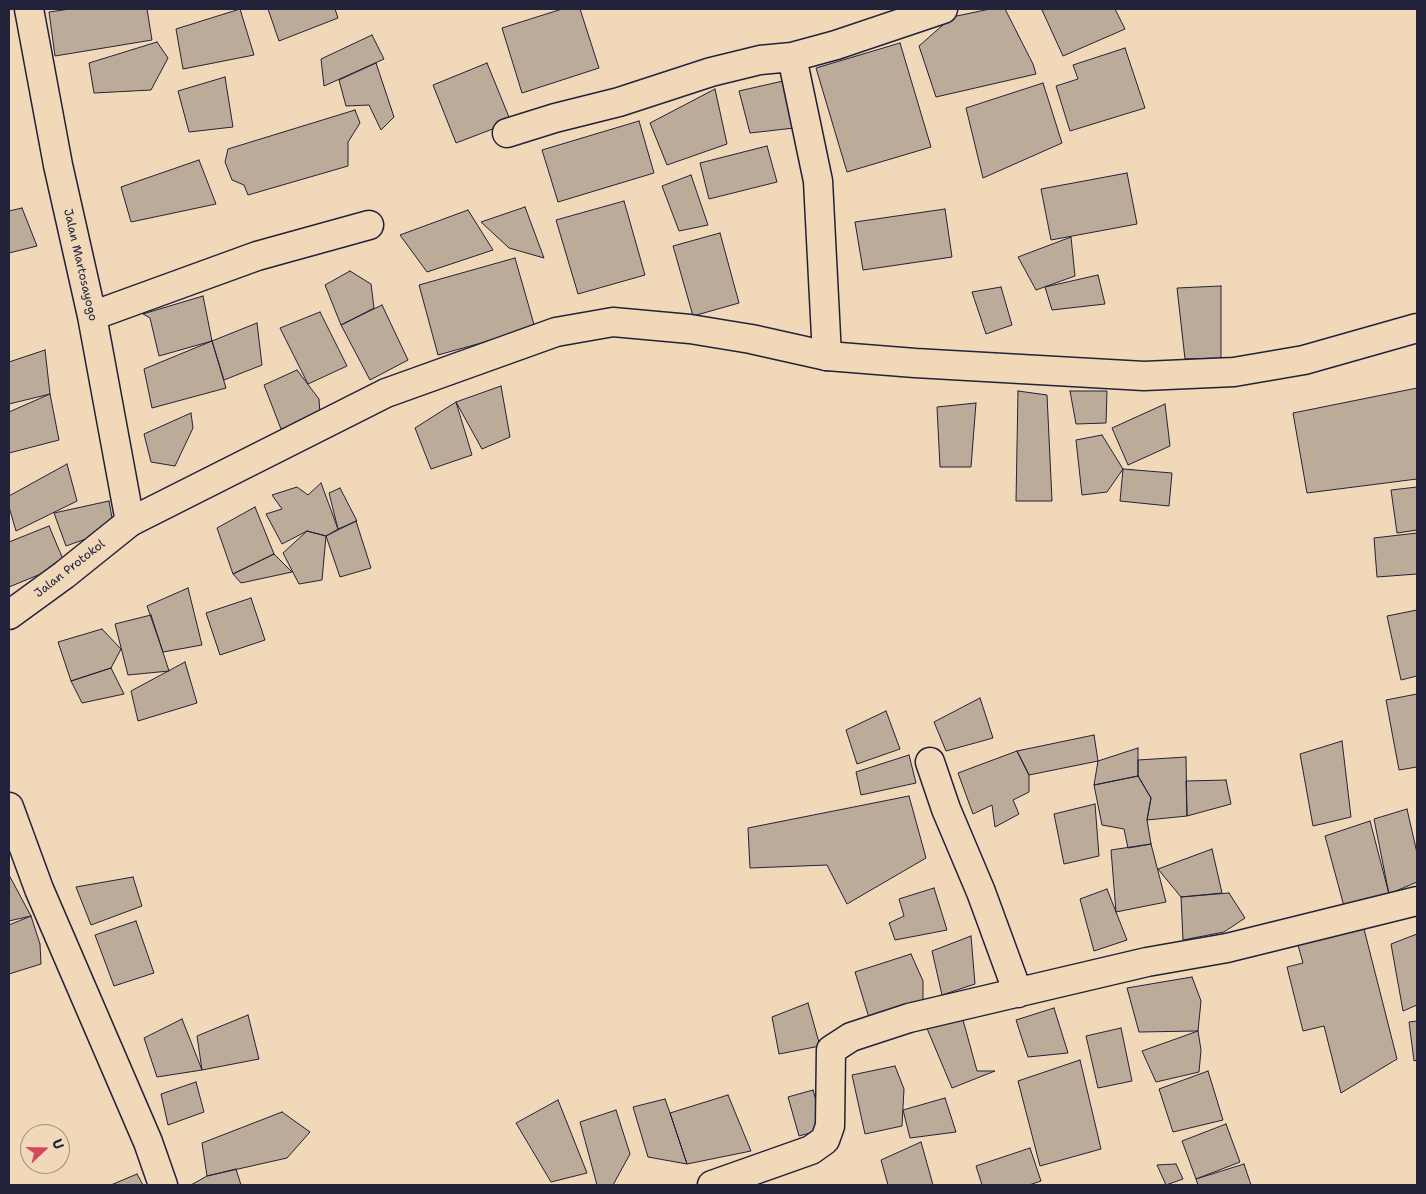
<!DOCTYPE html>
<style>
body{margin:0}
#map{position:relative;width:1426px;height:1194px;overflow:hidden;background:#f0d8b8;font-family:"Shantell Sans",sans-serif}
canvas{display:block}
.frame{position:absolute;inset:0;border:10px solid #22223b;pointer-events:none}
.north{position:absolute;left:20px;top:1124px;width:50px;height:50px;box-sizing:border-box;background:#f0d8b8;border:1px solid #9e8f86;border-radius:50%;rotate:69deg;font-size:14px;font-weight:700;line-height:20px;text-align:center;color:#22223b}
.north::after{content:'';display:block;margin:auto;width:18px;height:22px;background:#d1495b;clip-path:polygon(50% 0,100% 100%,50% 72%,0 100%)}
</style>
<div id="map">
<canvas width="1426" height="1194"></canvas>
<div class="frame"></div>
<div class="north">U</div>
</div>
<script>
const ctx = document.querySelector('canvas').getContext('2d');
ctx.lineJoin = 'round';
function fillPath(path, color) {
  ctx.fillStyle = color;
  ctx.fill(path, 'evenodd');
}
function shape(rows) {
  const path = new Path2D();
  for (const r of rows) {
    path.moveTo(r[0], r[1]);
    for (let i = 2; i < r.length; i += 2) path.lineTo(r[i], r[i + 1]);
  }
  return path;
}
function strokePath(path, color, width, dash) {
  ctx.strokeStyle = color;
  ctx.lineWidth = width;
  ctx.lineCap = dash ? 'butt' : 'round';
  ctx.setLineDash(dash || []);
  ctx.stroke(path);
}
function write(font, color, halo, rows, align = 'center') {
  ctx.font = font + ' "Shantell Sans",sans-serif';
  ctx.lineWidth = 4;
  ctx.setLineDash([]);
  ctx.textBaseline = 'middle';
  ctx.strokeStyle = halo;
  ctx.fillStyle = color;
  for (const [text, x, y, turn = 0] of rows) {
    ctx.save();
    ctx.translate(x, y);
    ctx.rotate((+turn || 0) * Math.PI / 180);
    ctx.textAlign = isNaN(turn) ? turn : align;
    if (halo) ctx.strokeText(text, 0, 0);
    ctx.fillText(text, 0, 0);
    ctx.restore();
  }
}
const building = shape([
 [70,9,147,9,152,40,55,56,49,12,70,9],
 [240,9,254,55,183,69,176,29,240,9],
 [268,9,335,9,338,18,279,41,268,9],
 [562,9,580,9,599,68,522,93,502,28,562,9],
 [990,9,1005,9,1033,64,1036,74,936,97,919,46,952,17,990,9],
 [1047,9,1115,9,1125,29,1063,56,1042,10,1047,9],
 [372,35,384,59,324,86,321,59,372,35],
 [157,42,168,58,151,90,94,93,89,63,157,42],
 [900,43,931,147,847,172,816,68,900,43],
 [1125,48,1145,108,1070,131,1056,86,1078,79,1073,65,1125,48],
 [376,63,394,117,381,130,369,105,346,106,339,80,376,63],
 [487,63,511,122,456,143,433,85,487,63],
 [225,77,233,127,189,132,178,91,225,77],
 [783,81,794,128,750,133,739,91,783,81],
 [1043,83,1062,143,983,178,966,108,1043,83],
 [715,89,727,144,667,165,650,123,715,89],
 [355,110,360,123,348,142,348,166,248,195,244,185,232,180,225,162,228,149,355,110],
 [639,121,654,173,558,202,542,150,639,121],
 [767,146,777,182,709,199,700,163,767,146],
 [199,160,216,204,131,222,121,187,199,160],
 [1127,173,1137,224,1051,240,1041,189,1127,173],
 [691,175,708,225,679,231,662,186,691,175],
 [624,201,645,275,578,294,556,220,624,201],
 [525,207,544,258,509,248,481,222,525,207],
 [22,208,37,246,9,253,9,211,22,208],
 [945,209,952,257,863,270,855,222,945,209],
 [468,210,493,250,427,272,400,235,468,210],
 [720,233,739,303,693,316,673,246,720,233],
 [1071,237,1075,276,1036,290,1018,257,1071,237],
 [515,258,535,328,438,355,419,285,515,258],
 [350,271,371,284,374,308,341,325,325,285,350,271],
 [1098,275,1105,304,1052,310,1045,287,1098,275],
 [1221,286,1221,358,1185,359,1177,288,1221,286],
 [1001,287,1012,325,986,334,972,292,1001,287],
 [203,296,212,341,159,356,150,318,143,314,203,296],
 [382,305,408,360,370,380,341,325,382,305],
 [320,312,347,366,308,384,280,328,320,312],
 [257,323,262,365,224,380,212,341,257,323],
 [212,341,226,388,152,408,144,369,212,341],
 [45,350,50,394,9,404,9,362,45,350],
 [297,370,319,399,320,414,281,429,264,385,297,370],
 [501,386,510,437,482,449,456,402,501,386],
 [1417,388,1417,479,1307,493,1293,413,1417,388],
 [1018,391,1047,395,1052,501,1016,501,1018,391],
 [1070,391,1107,391,1106,423,1076,424,1070,391],
 [50,394,59,440,9,453,9,412,50,394],
 [456,402,472,455,431,469,415,428,456,402],
 [976,403,971,467,940,467,937,407,976,403],
 [1165,404,1170,446,1128,465,1112,428,1165,404],
 [191,413,193,428,175,466,151,462,144,434,191,413],
 [1102,435,1123,469,1107,492,1082,495,1076,440,1102,435],
 [67,464,77,501,16,531,9,507,9,496,67,464],
 [1123,469,1172,473,1169,506,1120,501,1123,469],
 [321,483,338,529,326,536,307,531,282,544,266,514,282,509,272,495,297,487,308,495,321,483],
 [1417,487,1417,530,1397,533,1391,490,1417,487],
 [340,488,357,521,338,529,329,493,340,488],
 [109,501,114,529,66,546,54,513,109,501],
 [255,507,274,554,233,574,217,528,255,507],
 [356,521,371,568,340,577,326,536,356,521],
 [49,526,65,564,9,587,9,542,49,526],
 [307,531,326,536,322,580,299,584,283,553,307,531],
 [1417,533,1417,574,1377,577,1374,538,1417,533],
 [274,554,292,572,241,583,233,574,274,554],
 [188,588,202,645,163,652,147,606,188,588],
 [251,598,265,640,220,655,206,613,251,598],
 [1417,610,1417,676,1401,680,1387,616,1417,610],
 [151,615,169,671,128,675,115,624,151,615],
 [102,629,121,649,111,668,71,681,58,642,102,629],
 [185,662,197,703,138,721,131,691,185,662],
 [111,668,124,694,82,703,71,681,111,668],
 [1417,694,1417,767,1399,770,1386,700,1417,694],
 [980,698,993,738,946,751,934,722,980,698],
 [886,711,900,749,857,764,846,730,886,711],
 [1094,735,1098,761,1029,775,1017,751,1094,735],
 [1342,741,1351,817,1313,826,1300,754,1342,741],
 [1138,748,1138,776,1094,785,1098,761,1138,748],
 [1017,751,1029,775,1029,792,1013,800,1019,814,995,827,992,805,973,814,958,773,1017,751],
 [909,755,916,783,861,795,856,772,909,755],
 [1186,757,1187,816,1147,820,1151,798,1138,776,1138,760,1186,757],
 [1138,776,1151,798,1147,820,1151,844,1128,848,1124,829,1102,825,1094,785,1138,776],
 [1226,780,1231,804,1187,816,1186,781,1226,780],
 [909,796,926,858,847,904,827,865,750,868,748,828,909,796],
 [1095,804,1099,856,1064,864,1054,814,1095,804],
 [1407,809,1417,853,1417,882,1389,894,1374,819,1407,809],
 [1370,821,1389,894,1345,910,1325,836,1370,821],
 [1151,844,1166,902,1116,912,1111,850,1151,844],
 [1212,849,1222,893,1181,897,1158,869,1212,849],
 [9,875,31,916,9,921,9,875],
 [133,877,142,906,91,925,76,887,133,877],
 [934,888,947,930,895,940,889,923,904,916,899,899,934,888],
 [1107,889,1127,940,1094,951,1080,899,1107,889],
 [1229,893,1245,918,1224,932,1183,940,1181,897,1229,893],
 [31,916,40,944,41,964,9,974,9,925,31,916],
 [136,921,154,973,114,986,95,935,136,921],
 [1364,929,1397,1059,1341,1093,1324,1026,1303,1031,1287,967,1303,963,1298,945,1364,929],
 [1417,934,1417,1005,1403,1011,1391,944,1417,934],
 [971,936,975,984,942,995,932,951,971,936],
 [911,954,923,981,923,1009,870,1021,855,972,911,954],
 [1192,977,1201,1001,1198,1031,1139,1032,1127,988,1192,977],
 [808,1003,820,1046,779,1054,772,1017,808,1003],
 [1054,1008,1068,1053,1028,1057,1016,1020,1054,1008],
 [248,1015,259,1059,202,1070,197,1036,248,1015],
 [182,1019,202,1070,157,1077,144,1038,182,1019],
 [963,1020,977,1071,995,1071,952,1088,926,1026,963,1020],
 [1417,1021,1417,1060,1414,1061,1409,1022,1417,1021],
 [1121,1028,1132,1081,1098,1088,1086,1036,1121,1028],
 [1198,1031,1201,1050,1199,1072,1156,1082,1142,1051,1198,1031],
 [1080,1060,1101,1149,1040,1166,1018,1081,1080,1060],
 [895,1066,904,1089,902,1126,865,1134,852,1075,895,1066],
 [1208,1071,1223,1120,1173,1132,1159,1089,1208,1071],
 [196,1082,204,1112,168,1125,161,1094,196,1082],
 [813,1090,824,1129,799,1136,788,1097,813,1090],
 [728,1095,751,1151,687,1164,670,1113,728,1095],
 [945,1098,956,1132,910,1138,903,1110,945,1098],
 [665,1099,670,1113,687,1164,648,1157,633,1107,665,1099],
 [558,1100,587,1173,551,1182,516,1123,558,1100],
 [616,1110,630,1154,613,1185,597,1185,580,1122,616,1110],
 [282,1112,310,1132,287,1158,207,1176,202,1143,282,1112],
 [1226,1124,1240,1162,1196,1179,1182,1141,1226,1124],
 [921,1142,933,1185,888,1185,881,1160,921,1142],
 [1030,1148,1041,1181,1029,1185,982,1185,976,1166,1030,1148],
 [1176,1164,1183,1179,1166,1185,1157,1165,1176,1164],
 [1244,1164,1251,1185,1198,1185,1196,1179,1244,1164],
 [236,1169,241,1185,191,1185,207,1176,236,1169],
 [137,1174,143,1185,111,1185,137,1174]
]);
const street = shape([
 [29,9,58,165,92,316,130,522],
 [792,57,818,181,827,356],
 [507,133,555,118,619,102,711,72,760,60,792,57,836,45,943,9],
 [92,316,257,256,369,225],
 [930,762,946,809,981,892,1018,993],
 [9,807,39,889,148,1142,163,1185],
 [712,1185,811,1150,825,1140,830,1126,831,1050,851,1037,909,1018,1147,962,1227,948,1417,901]
]);
const secondary = shape([
 [9,615,64,575,130,522,386,393,556,332,613,322,690,329,751,339,827,356,915,363,1144,376,1234,372,1304,360,1417,328]
]);
const streetNames = [
 ["Jalan Martosayogo",80,265,77],
 ["Jalan Protokol",70,569,-38]
];
fillPath(building, '#bdab99');
strokePath(building, '#22223b', 1);
strokePath(street, '#22223b', 31);
strokePath(secondary, '#22223b', 31);
strokePath(street, '#f0d8b8', 28);
strokePath(secondary, '#f0d8b8', 28);
write('12px', '#22223b', '#f0d8b8', streetNames);
</script>
